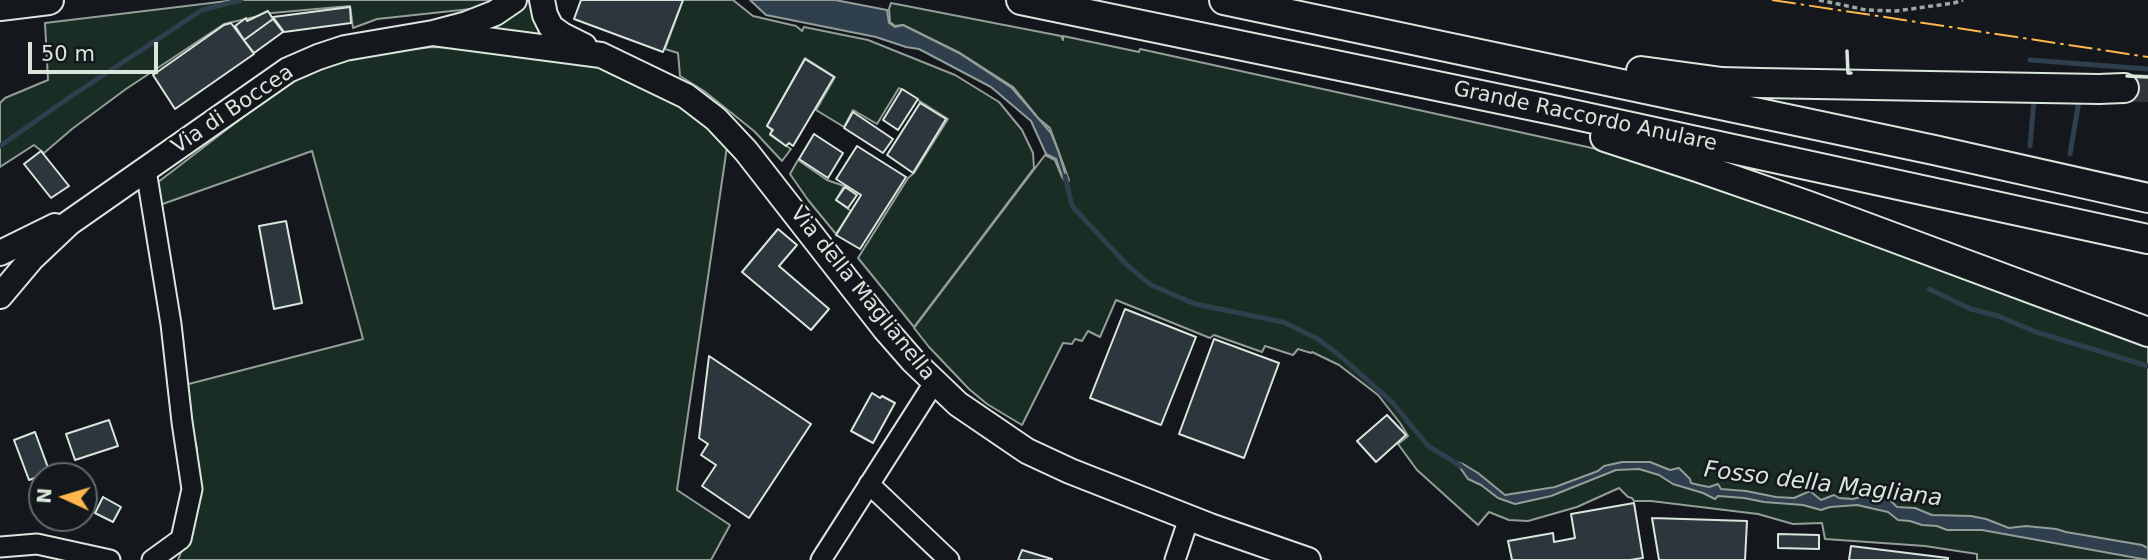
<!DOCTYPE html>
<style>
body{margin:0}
#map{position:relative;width:2148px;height:560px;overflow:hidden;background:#14181c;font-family:"DejaVu Sans",sans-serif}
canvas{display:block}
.north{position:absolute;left:28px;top:462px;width:70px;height:70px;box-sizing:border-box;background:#14181c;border:2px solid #626a69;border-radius:50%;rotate:274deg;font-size:19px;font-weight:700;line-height:28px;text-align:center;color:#d8e6dc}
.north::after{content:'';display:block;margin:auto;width:24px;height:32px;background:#ffb74d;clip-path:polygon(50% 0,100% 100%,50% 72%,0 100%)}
.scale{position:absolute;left:28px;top:42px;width:130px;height:32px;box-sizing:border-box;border:4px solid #d8e6dc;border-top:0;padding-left:9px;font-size:21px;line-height:24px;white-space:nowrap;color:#d8e6dc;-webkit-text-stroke:5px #14181c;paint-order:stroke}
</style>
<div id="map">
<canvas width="2148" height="560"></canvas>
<div class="north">N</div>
<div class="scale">50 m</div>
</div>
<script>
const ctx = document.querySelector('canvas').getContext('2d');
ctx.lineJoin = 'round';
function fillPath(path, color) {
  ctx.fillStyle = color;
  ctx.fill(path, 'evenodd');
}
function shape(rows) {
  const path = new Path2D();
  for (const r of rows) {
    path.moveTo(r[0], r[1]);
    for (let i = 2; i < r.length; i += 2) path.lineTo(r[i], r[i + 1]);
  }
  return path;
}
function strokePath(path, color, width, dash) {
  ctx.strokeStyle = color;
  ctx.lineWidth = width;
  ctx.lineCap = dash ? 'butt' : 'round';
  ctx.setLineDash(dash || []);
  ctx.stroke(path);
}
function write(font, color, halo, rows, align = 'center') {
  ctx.font = font + ' "DejaVu Sans",sans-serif';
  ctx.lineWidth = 5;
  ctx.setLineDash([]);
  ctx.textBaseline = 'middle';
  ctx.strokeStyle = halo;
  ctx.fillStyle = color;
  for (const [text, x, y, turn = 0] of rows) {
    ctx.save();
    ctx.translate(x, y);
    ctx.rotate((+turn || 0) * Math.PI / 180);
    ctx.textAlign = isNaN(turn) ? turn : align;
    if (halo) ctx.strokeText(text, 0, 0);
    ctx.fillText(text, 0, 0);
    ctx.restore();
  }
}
const green = shape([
 [236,0,495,0,480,8,377,19,353,28,350,6,272,13,224,24,126,89,72,129,44,153,34,145,0,167,0,103,5,98,48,80,45,23,236,0],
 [527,0,532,0,542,36,488,30,489,26,507,15,527,0],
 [683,0,733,0,753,16,796,26,802,31,804,27,868,40,955,75,999,102,1022,130,1033,153,1034,168,914,327,858,258,908,178,914,173,948,119,899,88,877,124,853,110,844,127,816,110,835,77,805,58,767,126,772,130,770,135,791,149,782,161,754,131,704,91,680,76,678,53,665,49,683,0],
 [891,3,1061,36,1063,40,1063,36,1139,52,1140,49,1592,148,1656,164,2148,342,2148,560,1977,560,1977,554,1925,546,1825,539,1822,523,1793,524,1758,514,1651,501,1634,501,1632,498,1628,497,1619,488,1577,507,1528,521,1509,520,1489,512,1478,525,1417,470,1398,444,1408,436,1400,423,1378,395,1339,365,1312,352,1311,353,1298,349,1293,355,1265,346,1262,352,1214,335,1210,338,1116,300,1100,337,1088,331,1082,341,1075,339,1072,344,1063,343,1022,425,987,404,969,389,929,347,914,328,1045,155,1055,160,1062,177,1067,184,1069,180,1050,128,1038,118,1013,87,960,53,903,25,895,26,890,22,889,9,891,3],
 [432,47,545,48,618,63,729,133,677,490,730,525,711,560,178,560,195,515,197,448,177,387,363,339,312,151,157,206,153,186,282,87,319,68,347,59,372,54,432,47],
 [798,160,827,180,844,186,836,200,851,211,836,234,808,200,790,174,798,160]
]);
const water = shape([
 [750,0,835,0,887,10,889,23,895,27,903,25,959,53,1012,88,1051,133,1059,153,1068,183,1062,176,1056,159,1046,154,1031,121,991,87,919,49,906,47,876,37,766,15,750,0],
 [1456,462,1463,464,1478,473,1505,495,1555,487,1598,471,1604,466,1622,462,1650,462,1670,470,1679,468,1690,479,1691,483,1699,485,1709,487,1718,484,1721,489,1746,491,1776,497,1794,498,1810,491,1821,500,1834,495,1839,498,1853,499,1864,496,1890,500,1897,507,1915,508,1932,515,1971,516,1986,519,2009,528,2026,526,2056,529,2066,532,2142,545,2148,548,2148,560,1982,530,1947,530,1937,526,1922,525,1910,521,1898,520,1888,512,1857,505,1830,507,1821,510,1803,505,1764,502,1744,498,1718,496,1715,499,1703,493,1673,484,1659,475,1639,469,1616,470,1551,496,1515,504,1498,498,1481,485,1468,479,1456,462]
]);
const stream = shape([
 [2030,60,2148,69],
 [0,146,70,97,202,10,241,0],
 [2030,146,2034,100],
 [2070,154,2079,101],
 [1065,176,1072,206,1127,265,1151,285,1195,304,1283,322,1316,338,1338,354,1392,402,1428,446,1461,466],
 [1929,289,1971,309,1998,316,2036,332,2148,366]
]);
const building = shape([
 [581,0,683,0,663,52,574,19,581,0],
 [350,7,351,23,284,32,273,17,350,7],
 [268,11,273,19,244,40,235,26,246,18,247,21,268,11],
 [273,19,283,32,254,53,244,40,273,19],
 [231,23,254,54,175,109,153,75,224,25,231,23],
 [805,59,834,77,793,146,789,143,786,146,770,134,773,130,767,126,805,59],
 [902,89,918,99,898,130,883,120,902,89],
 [920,103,946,119,913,173,887,155,920,103],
 [853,112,893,139,883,153,844,128,853,112],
 [814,134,843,153,828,178,799,159,814,134],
 [857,146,906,177,860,249,836,235,861,195,836,179,857,146],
 [41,151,69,186,51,198,24,164,41,151],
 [845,187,857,195,848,208,836,200,845,187],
 [286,221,302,303,274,309,259,226,286,221],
 [778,229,797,245,779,266,829,309,811,330,742,272,778,229],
 [1125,309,1196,337,1161,425,1090,398,1125,309],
 [1214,339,1279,363,1244,458,1179,434,1214,339],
 [709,356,811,424,749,518,702,486,716,465,701,455,708,444,699,438,709,356],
 [872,393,880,398,882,396,895,403,873,443,851,431,872,393],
 [1387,415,1406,435,1376,462,1357,441,1387,415],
 [109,420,118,446,75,460,66,434,109,420],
 [35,432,50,473,29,480,14,440,35,432],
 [103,497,121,507,113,522,95,513,103,497],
 [1634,503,1643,558,1630,560,1512,560,1508,541,1553,533,1554,542,1575,538,1571,514,1634,503],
 [1652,518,1747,521,1745,560,1659,560,1652,518],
 [1778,534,1819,535,1819,549,1778,548,1778,534],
 [1851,546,1948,558,1948,560,1849,560,1851,546],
 [1022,550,1052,559,1052,560,1018,560,1022,550]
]);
const highwayTunnel = shape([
 [2124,88,2148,88]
]);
const path = shape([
 [1819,0,1866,10,1896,11,1954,3,1963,0]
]);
const minor = shape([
 [146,170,171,324,182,422,192,489,181,539,152,560],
 [869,484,949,560],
 [0,547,37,544,110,560],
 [821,560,934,383],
 [1175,560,1189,518]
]);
const major = shape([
 [542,0,545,15,551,27,562,35,584,46],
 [433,33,601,55,686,96,716,119,746,151,885,329,913,361,958,404,1027,451,1070,471,1210,526,1308,560],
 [0,253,55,226],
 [0,296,32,258,69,223,288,70,318,57,345,48,433,33,467,24,495,13,514,0]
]);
const highway = shape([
 [1021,0,1553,110,2148,239],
 [1224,0,1934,150,2148,198],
 [0,6,49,0],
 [1641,71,1722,82,1760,83,2099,89,2124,88],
 [1605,137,1697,167,1809,206,2148,332]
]);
const wall = shape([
 [1847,51,1848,73,1851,73],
 [2127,76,2148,77]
]);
const power = shape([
 [1772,0,2148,57]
]);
const streetNames = [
 ["Via di Boccea",233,110,-34],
 ["Grande Raccordo Anulare",1585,117,12],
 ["Via della Maglianella",862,294,51]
];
const waterNames = [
 ["Fosso della Magliana",1823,485,7]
];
fillPath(green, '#1a2d24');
strokePath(green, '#939e99', 2);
fillPath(water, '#2f3f4d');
strokePath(water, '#939e99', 2);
strokePath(stream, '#2f3f4d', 5);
fillPath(building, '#2c363c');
strokePath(building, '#d8e6dc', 2);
strokePath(highwayTunnel, '#313739', 28, [28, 14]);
strokePath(minor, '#d8e6dc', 23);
strokePath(major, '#d8e6dc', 28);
strokePath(highway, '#d8e6dc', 32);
strokePath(path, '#9da8a2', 3.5, [5, 3.5]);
strokePath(minor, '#14181c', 19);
strokePath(major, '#14181c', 24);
strokePath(highway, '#14181c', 28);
strokePath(wall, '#d8e6dc', 3.5);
strokePath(power, '#ffb74d', 2, [24, 5, 3.5, 5]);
write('21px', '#d8e6dc', '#14181c', streetNames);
write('italic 23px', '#d8e6dc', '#14181c', waterNames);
</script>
